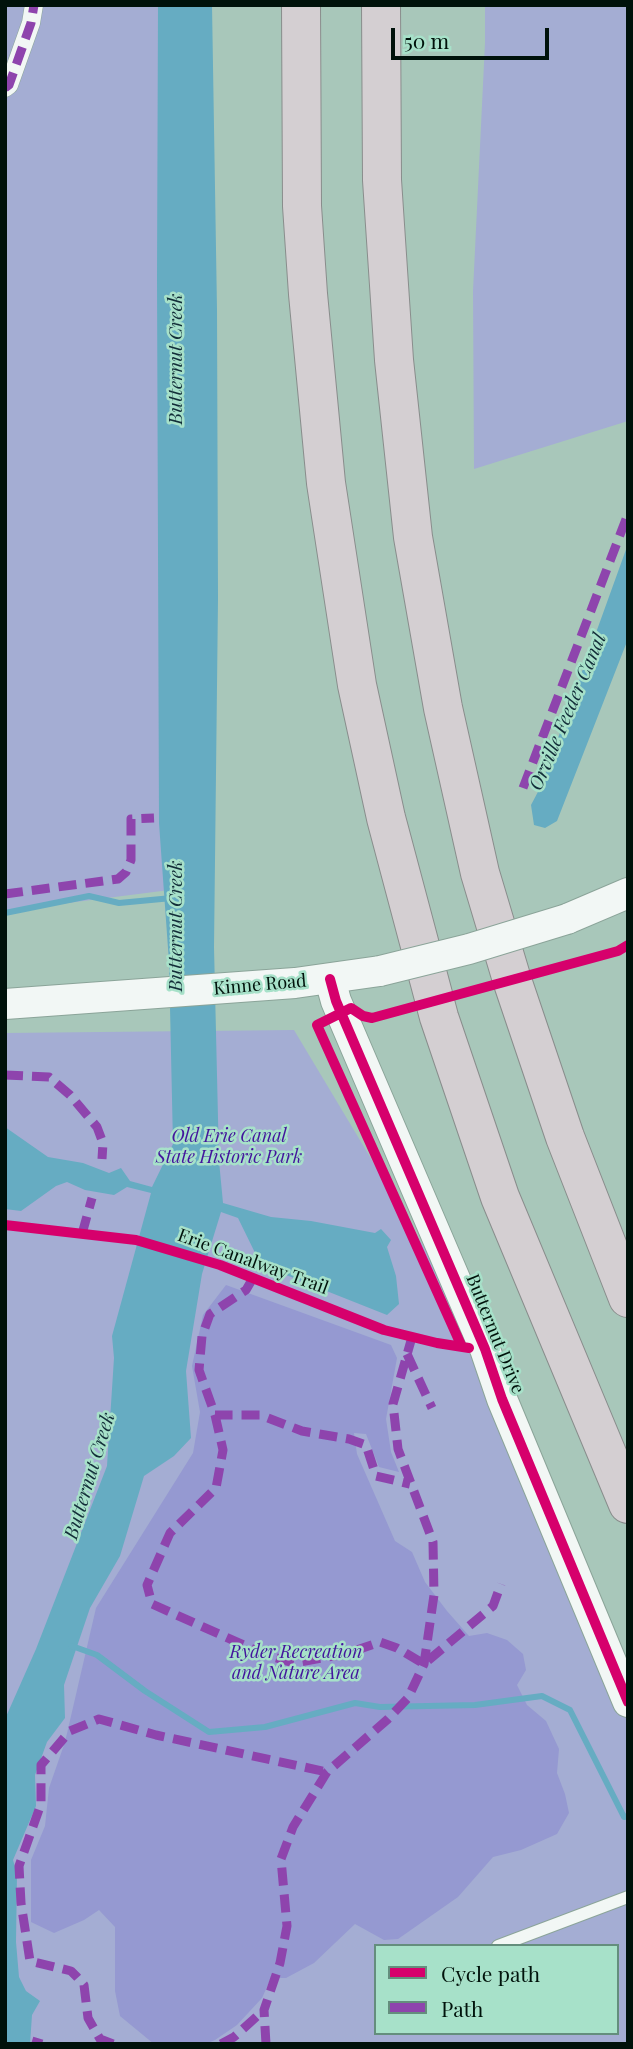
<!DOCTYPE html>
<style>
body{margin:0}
#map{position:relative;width:633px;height:2049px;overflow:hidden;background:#a8c7ba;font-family:"Playfair Display",serif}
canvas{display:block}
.frame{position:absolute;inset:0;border:7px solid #00120b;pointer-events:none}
.legend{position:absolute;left:374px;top:1944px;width:245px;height:91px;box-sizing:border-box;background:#a7e1c9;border:2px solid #648e7d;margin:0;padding:9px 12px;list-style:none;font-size:21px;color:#00120b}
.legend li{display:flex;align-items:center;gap:14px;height:35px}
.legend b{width:35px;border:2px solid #648e7d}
.scale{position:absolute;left:391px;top:28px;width:158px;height:32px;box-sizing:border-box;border:4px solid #00120b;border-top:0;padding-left:9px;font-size:21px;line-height:24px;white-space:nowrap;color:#00120b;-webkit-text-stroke:5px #a7e1c9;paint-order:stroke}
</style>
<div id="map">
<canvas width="633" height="2049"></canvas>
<div class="frame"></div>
<ul class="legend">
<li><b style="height:9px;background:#d6006c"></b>Cycle path</li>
<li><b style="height:9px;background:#8e44ad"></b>Path</li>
</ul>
<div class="scale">50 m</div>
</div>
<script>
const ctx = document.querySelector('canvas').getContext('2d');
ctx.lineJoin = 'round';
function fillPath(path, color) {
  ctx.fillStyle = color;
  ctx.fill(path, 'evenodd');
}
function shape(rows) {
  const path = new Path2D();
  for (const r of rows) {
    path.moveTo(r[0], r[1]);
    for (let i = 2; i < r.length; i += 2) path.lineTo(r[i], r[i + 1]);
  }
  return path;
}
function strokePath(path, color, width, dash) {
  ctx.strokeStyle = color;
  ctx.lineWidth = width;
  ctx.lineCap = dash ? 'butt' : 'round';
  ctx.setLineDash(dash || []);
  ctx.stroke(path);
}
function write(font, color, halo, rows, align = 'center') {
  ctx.font = font + ' "Playfair Display",serif';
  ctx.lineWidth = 5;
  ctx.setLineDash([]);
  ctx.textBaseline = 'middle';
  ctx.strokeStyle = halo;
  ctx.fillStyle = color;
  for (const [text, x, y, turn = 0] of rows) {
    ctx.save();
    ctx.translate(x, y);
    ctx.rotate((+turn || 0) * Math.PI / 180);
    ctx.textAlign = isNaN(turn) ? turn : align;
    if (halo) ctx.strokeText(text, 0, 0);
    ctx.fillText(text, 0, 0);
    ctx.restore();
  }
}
const green = shape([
 [5,5,192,5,193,887,5,911],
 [485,5,628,5,628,421,474,469,473,291,485,43],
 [294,1030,485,1349,628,1702,628,2044,5,2044,5,1033],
 [376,1946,617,1946,617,2033,376,2033]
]);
const forest = shape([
 [226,1285,391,1345,397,1358,386,1419,391,1452,399,1472,379,1467,366,1434,354,1433,357,1454,395,1541,412,1552,425,1582,447,1611,469,1636,487,1633,507,1640,523,1654,526,1670,517,1685,527,1705,546,1721,559,1749,557,1773,565,1794,569,1813,557,1834,521,1850,493,1857,458,1897,398,1939,384,1940,355,1924,314,1963,286,1978,271,1978,262,1998,237,2025,215,2040,205,2044,154,2044,120,2016,115,1991,115,1927,99,1910,84,1920,54,1933,31,1922,31,1860,45,1826,49,1788,65,1742,96,1608,193,1453,200,1412,192,1366,203,1315]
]);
const water = shape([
 [158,5,212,5,217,310,218,599,214,947,219,1161,223,1203,271,1217,311,1221,375,1233,381,1229,391,1240,387,1247,396,1276,399,1304,387,1315,261,1265,238,1218,221,1212,202,1274,186,1371,191,1438,174,1456,144,1476,120,1556,90,1608,64,1685,65,1718,47,1742,35,1775,36,1806,13,1860,17,1874,16,1942,19,1977,26,1991,40,2001,32,2015,30,2044,5,2044,5,1719,36,1649,107,1466,114,1358,112,1336,151,1193,127,1187,114,1195,85,1190,67,1182,56,1186,21,1211,5,1209,5,1127,48,1157,83,1163,109,1173,121,1168,130,1181,152,1187,173,1144,169,962,159,823,157,277],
 [628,544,628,639,557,821,545,828,534,825,531,805,540,788]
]);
const stream = shape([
 [5,913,89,896,119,903,172,898],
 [72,1646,97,1655,145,1691,209,1732,265,1727,355,1703,380,1707,475,1705,542,1696,570,1710,624,1817,628,1816]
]);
const service = shape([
 [498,1946,628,1897]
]);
const pedestrian = shape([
 [5,88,9,85,31,23,34,5]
]);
const tertiary = shape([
 [567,919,628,893],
 [330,979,336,1001,485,1349,502,1399,628,1702],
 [5,1004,295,983,380,971]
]);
const motorway = shape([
 [301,5,302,206,308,294,326,483,357,685,386,818,439,1017,500,1197,628,1504],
 [381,5,382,180,394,360,413,537,443,708,480,873,512,980,565,1137,628,1298]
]);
const tertiaryBridge = shape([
 [380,971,469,949,567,919]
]);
const quiet = shape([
 [5,88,9,85,31,23,34,5],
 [523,788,628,514],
 [5,894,118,879,126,872,131,860,131,819,154,818],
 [5,1075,49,1077,70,1095,97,1127,103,1143,102,1159],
 [82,1234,92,1198],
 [253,1278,246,1290,210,1314,202,1336,199,1370,215,1415,260,1415,302,1431,349,1439,366,1445,376,1476,410,1484],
 [407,1354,432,1408],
 [215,1415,223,1450,216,1488,170,1533,147,1585,152,1604,266,1655,294,1663,345,1654,380,1642,397,1648,424,1664,493,1606,501,1584],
 [32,2041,42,2044],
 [113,2044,100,2039,88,2018,84,1985,77,1977,71,1971,30,1961,21,1903,19,1866,41,1804,41,1765,70,1731,99,1719,156,1735,327,1772],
 [221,2044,234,2037,264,2010],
 [266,2044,264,2010,280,1963,287,1926,281,1859,293,1827,327,1772,388,1719,408,1698,424,1664,434,1595,433,1542,398,1449,393,1404,412,1337]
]);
const cycleway = shape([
 [330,979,336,1001,485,1349,502,1399,628,1702],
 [5,1225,136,1240,220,1265,384,1330,437,1343,469,1348],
 [462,1347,317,1025,351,1008,363,1016,372,1018,618,951,628,945]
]);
const streetNames = [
 ["Kinne Road",260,985,-5],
 ["Erie Canalway Trail",253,1262,20],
 ["Butternut Drive",495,1334,68]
];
const parkNames = [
 ["Old Erie Canal",229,1136],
 ["State Historic Park",229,1157],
 ["Ryder Recreation",296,1652],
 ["and Nature Area",296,1673]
];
const waterNames = [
 ["Butternut Creek",176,359,-90],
 ["Orville Feeder Canal",568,712,-67],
 ["Butternut Creek",176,926,-90],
 ["Butternut Creek",90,1476,-73]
];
fillPath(green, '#a4add3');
fillPath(forest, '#9599d1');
fillPath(water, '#66acc2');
strokePath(stream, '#66acc2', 6);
strokePath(service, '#8ba499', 14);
strokePath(pedestrian, '#8ba499', 19);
strokePath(tertiary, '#8ba499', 32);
strokePath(motorway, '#898d8c', 40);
strokePath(service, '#f2f7f5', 12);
strokePath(pedestrian, '#f2f7f5', 18);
strokePath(tertiary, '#f2f7f5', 30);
strokePath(motorway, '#d4cfd2', 38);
strokePath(tertiaryBridge, '#8ba499', 32, []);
strokePath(tertiaryBridge, '#f2f7f5', 30);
strokePath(quiet, '#8e44ad', 9, [18, 9]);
strokePath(cycleway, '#d6006c', 10);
write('18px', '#00120b', '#a7e1c9', streetNames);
write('italic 18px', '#43159d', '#a7e1c9', parkNames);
write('italic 19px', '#122d38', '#a7e1c9', waterNames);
</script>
